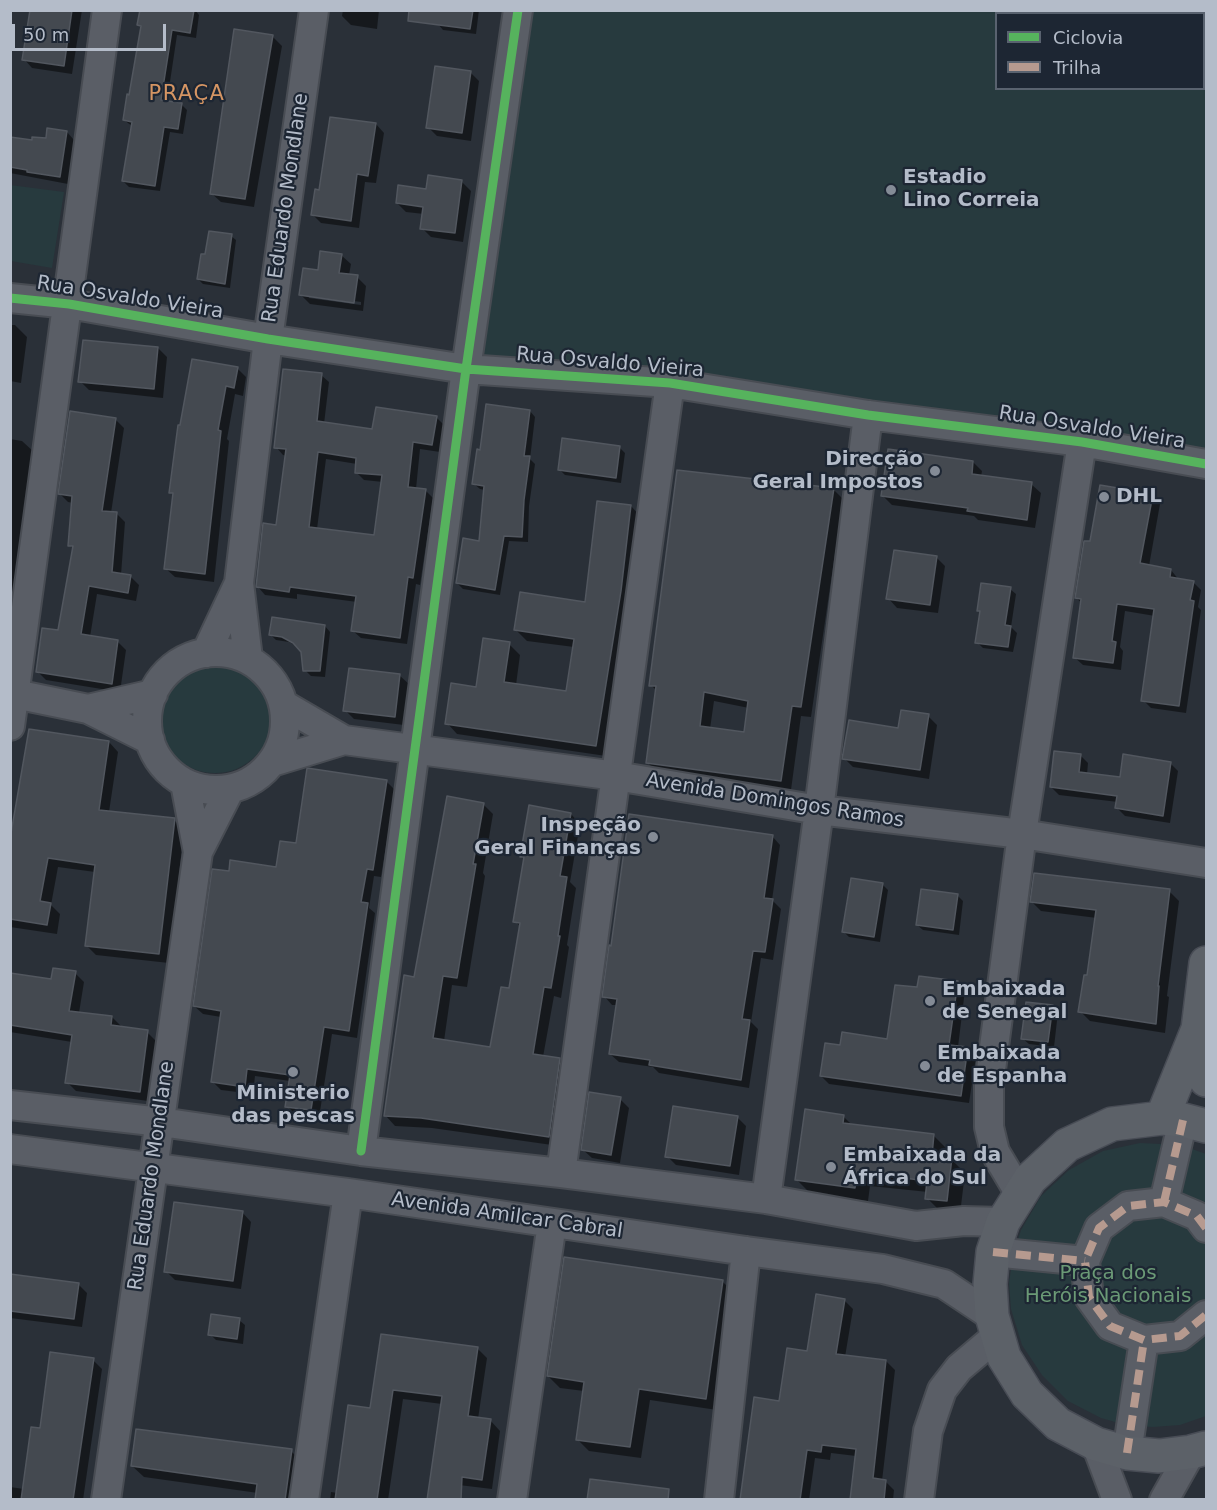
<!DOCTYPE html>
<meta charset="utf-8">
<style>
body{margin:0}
#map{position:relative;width:1217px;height:1510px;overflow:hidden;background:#2a3038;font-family:"DejaVu Sans",sans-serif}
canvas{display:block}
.frame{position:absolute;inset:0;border:12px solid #b4bcc9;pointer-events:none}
.legend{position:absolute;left:995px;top:12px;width:210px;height:78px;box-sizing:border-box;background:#1d2633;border:2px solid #59626f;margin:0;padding:8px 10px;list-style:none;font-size:18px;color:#b4bcc9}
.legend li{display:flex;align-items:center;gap:12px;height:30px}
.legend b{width:30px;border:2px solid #59626f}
.scale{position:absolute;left:12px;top:24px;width:154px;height:27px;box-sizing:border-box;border:3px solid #b4bcc9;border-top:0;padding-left:8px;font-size:18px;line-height:21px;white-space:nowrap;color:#b4bcc9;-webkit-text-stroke:4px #1d2633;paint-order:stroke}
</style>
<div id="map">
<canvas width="1217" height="1510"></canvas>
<div class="frame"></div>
<ul class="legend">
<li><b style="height:8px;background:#56b35d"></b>Ciclovia</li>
<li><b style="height:8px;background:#b69a8f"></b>Trilha</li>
</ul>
<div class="scale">50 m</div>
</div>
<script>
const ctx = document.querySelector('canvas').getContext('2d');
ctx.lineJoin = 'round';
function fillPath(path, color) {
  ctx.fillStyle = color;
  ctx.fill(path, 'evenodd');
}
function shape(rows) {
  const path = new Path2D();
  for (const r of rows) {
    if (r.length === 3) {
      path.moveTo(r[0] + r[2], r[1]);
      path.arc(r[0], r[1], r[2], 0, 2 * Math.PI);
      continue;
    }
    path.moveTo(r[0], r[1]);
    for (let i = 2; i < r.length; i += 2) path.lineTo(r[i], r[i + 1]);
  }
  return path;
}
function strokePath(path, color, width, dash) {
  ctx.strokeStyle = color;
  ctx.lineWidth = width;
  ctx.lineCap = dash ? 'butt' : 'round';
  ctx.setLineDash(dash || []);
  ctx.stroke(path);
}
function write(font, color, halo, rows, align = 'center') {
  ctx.font = font + ' "DejaVu Sans",sans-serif';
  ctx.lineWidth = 4.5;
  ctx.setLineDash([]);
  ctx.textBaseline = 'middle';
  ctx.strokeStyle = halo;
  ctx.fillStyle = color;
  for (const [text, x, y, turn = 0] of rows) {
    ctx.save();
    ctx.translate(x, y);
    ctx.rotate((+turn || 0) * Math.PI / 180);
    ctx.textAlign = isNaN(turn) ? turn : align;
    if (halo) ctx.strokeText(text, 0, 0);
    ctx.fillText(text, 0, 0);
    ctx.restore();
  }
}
const green = shape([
 [520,11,1206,11,1206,466,470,365],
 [996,14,1204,14,1204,88,996,88],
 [10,185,64,192,52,268,11,261],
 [215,716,57],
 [1140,1143,1181,1145,1206,1154,1206,1416,1180,1425,1153,1427,1126,1425,1101,1418,1068,1401,1042,1375,1022,1345,1011,1309,1009,1283,1013,1255,1021,1230,1041,1196,1069,1170,1103,1151]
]);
const shadow = shape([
 [31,10,82,10,72,74,32,68,24,59],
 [141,10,195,10,199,15,196,38,177,35,167,102,181,104,187,110,183,134,170,132,160,191,129,187,123,181,132,126,124,120,131,97,142,28,139,25],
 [343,10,379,10,377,29,351,25,342,16],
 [440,10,479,10,476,34,443,30,438,24],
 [273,37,282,46,254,207,221,202,211,193],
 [470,72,479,81,471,141,437,136,428,127],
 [376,124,384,133,376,183,365,182,359,228,321,223,313,215,320,191],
 [67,132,74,140,68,184,10,173,10,138,33,142,47,140],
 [462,182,471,191,463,242,431,237,422,228,424,214,406,212,397,203,427,190],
 [231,236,236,240,230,288,203,284,198,279,206,256],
 [341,255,351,264,349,275,357,277,366,286,363,311,310,304,301,295,319,272],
 [309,295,361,302,361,305,309,298],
 [10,325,15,325,27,337,21,383,10,381],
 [158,348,167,357,163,398,89,390,80,381],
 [237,368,246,377,243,396,235,394,227,439,229,441,214,582,175,577,165,568,174,496,171,492,179,427],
 [321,375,329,382,324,424,373,431,436,417,444,425,440,452,420,449,416,489,425,490,433,498,420,585,416,584,407,644,361,638,353,631,357,602,297,594,297,599,265,595,258,587,278,526,287,456,283,455,276,447],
 [326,459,357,464,356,472,364,480,383,482,376,537,317,529],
 [530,411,535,417,530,459,535,464,529,506,528,542,509,541,500,595,463,589,457,583,481,543,485,490,480,489,474,484,481,451],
 [115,419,124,428,111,513,116,513,125,522,121,575,130,576,139,585,136,601,97,594,90,637,117,641,126,650,120,692,46,680,38,672,59,632,74,549,70,545,73,503,68,502,60,494],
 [10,439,22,441,34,452,10,669],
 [619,447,625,453,621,483,565,475,559,469],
 [973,462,982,471,981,477,1031,484,1041,493,1035,528,978,520,974,516,892,505,883,496],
 [833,489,843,499,811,717,801,716,791,790,657,772,647,762,657,691,651,685],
 [714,701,749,708,745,733,710,729],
 [1152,495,1160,504,1149,566,1171,570,1179,580,1193,582,1201,590,1198,607,1201,610,1186,713,1151,708,1143,700,1155,616,1125,611,1120,647,1123,651,1121,670,1083,665,1074,657,1082,603,1076,598,1091,543],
 [631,506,641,517,606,756,457,734,447,723,477,688,509,644,520,655,516,685,567,692,574,647,527,641,516,630,586,603],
 [936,557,945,566,938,613,897,608,888,598],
 [1010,589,1016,594,1011,627,1017,633,1013,652,983,648,977,642,982,613,979,610],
 [325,626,330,632,325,677,311,676,305,670,302,652,299,647,289,642,276,640,270,634],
 [399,675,409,684,404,725,354,719,345,710],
 [928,716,937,725,929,779,853,767,844,758],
 [109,742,118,752,109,812,174,820,184,830,169,963,96,955,86,945,95,872,58,867,51,905,60,914,57,934,10,927,10,852],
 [1080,755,1088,763,1087,775,1121,779,1170,763,1178,771,1170,823,1125,816,1117,808,1118,802,1059,795,1051,787],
 [387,782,395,790,381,877,374,876,369,908,375,913,357,1038,332,1034,319,1118,295,1114,287,1106,290,1081,255,1076,253,1094,221,1090,212,1081,221,1017,203,1014,194,1006,230,873,277,868,297,845],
 [483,804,493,814,483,873,485,876,467,987,452,985,444,1041,492,1049,511,990,521,927,515,921,525,860,522,856,571,814,580,824,570,882,576,888,567,945,569,947,561,998,554,996,543,1057,559,1060,569,1070,559,1146,432,1128,395,1126,386,1116,416,978],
 [772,836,780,845,772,900,781,909,773,960,761,958,751,1022,758,1029,749,1088,659,1073,653,1067,619,1062,610,1054,617,1005,612,1005,604,996],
 [882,884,888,890,880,942,849,937,844,932],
 [1169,891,1179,901,1167,996,1169,997,1165,1033,1090,1021,1080,1011,1088,977,1097,918,1041,911,1031,901],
 [957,895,963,901,959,935,923,930,917,925],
 [75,973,84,982,79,1013,112,1017,121,1026,147,1032,156,1041,148,1101,76,1091,67,1082,72,1042,10,1032,10,974,52,981],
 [957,982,965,990,958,1047,968,1049,976,1057,969,1103,829,1084,821,1076,841,1047,888,1040,919,989],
 [1052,1006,1058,1012,1054,1047,1029,1044,1023,1039],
 [620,1099,629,1108,620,1163,592,1158,582,1149],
 [843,1116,853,1126,933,1135,947,1149,946,1158,951,1159,965,1173,960,1214,941,1212,927,1198,928,1192,870,1186,868,1201,811,1194,797,1180],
 [737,1117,746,1126,739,1175,676,1165,667,1156],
 [242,1212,251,1222,241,1289,175,1280,166,1271],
 [10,1275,78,1284,87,1293,82,1327,10,1318],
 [722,1281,734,1293,717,1410,650,1400,641,1458,589,1451,577,1439,584,1391,560,1388,548,1376],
 [844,1300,853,1309,845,1357,886,1361,895,1370,882,1481,885,1481,894,1490,893,1500,851,1500,856,1456,831,1453,830,1460,815,1458,809,1500,741,1500,780,1402,808,1353],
 [239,1320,245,1325,243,1344,216,1340,210,1334],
 [382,1336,477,1348,487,1358,478,1419,490,1420,500,1431,492,1489,442,1483,442,1404,403,1399,388,1500,330,1500,331,1492,338,1493,371,1410],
 [93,1360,102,1369,83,1500,10,1500,10,1487,24,1489],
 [291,1451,302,1462,297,1500,257,1500,258,1493,144,1477,132,1466]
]);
const building = shape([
 [30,10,72,10,64,66,22,60,30,10],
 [140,10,194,10,190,33,172,30,161,100,182,103,178,129,164,127,155,186,122,181,132,122,123,120,127,94,129,95,141,26,137,25,140,10],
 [409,10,473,10,470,29,408,21,409,10],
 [234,29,273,35,245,199,210,194,234,29],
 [435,66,471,71,462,133,426,128,435,66],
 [330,117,376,123,368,176,357,174,351,221,311,215,315,189,319,190,330,117],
 [47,128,67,131,60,177,27,172,27,170,10,167,10,137,32,140,32,137,46,138,47,128],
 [428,175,462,180,455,233,420,229,423,207,396,203,398,185,426,189,428,175],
 [209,231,232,234,225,284,197,279,201,254,205,254,209,231],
 [320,251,342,254,339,273,358,275,354,303,299,295,303,268,318,270,320,251],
 [83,340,158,347,154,389,78,382,83,340],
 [192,359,238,367,234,388,226,386,218,430,221,431,205,574,164,569,173,493,169,493,178,425,180,425,192,359],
 [283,369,322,373,317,421,372,429,376,407,437,416,432,445,413,442,408,487,426,489,413,578,408,577,400,638,351,631,356,596,290,587,289,592,256,587,263,523,276,525,286,449,274,448,283,369],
 [318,452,356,458,355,473,382,475,374,535,309,527,318,452],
 [486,404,530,410,524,456,530,456,524,500,522,537,504,536,495,590,456,583,463,538,479,541,484,486,472,484,477,449,480,450,486,404],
 [70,411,116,418,102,511,117,512,112,572,131,575,128,593,89,586,81,634,118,640,112,684,36,672,42,628,58,630,73,546,68,546,72,496,58,494,70,411],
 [562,438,620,446,616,478,558,470,562,438],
 [888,449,973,461,972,474,1032,482,1027,520,967,511,968,508,881,496,888,449],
 [677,470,834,488,801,707,792,706,781,781,646,763,656,686,649,686,677,470],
 [704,692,748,701,744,732,700,726,704,692],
 [1100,485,1153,494,1140,563,1171,569,1170,577,1194,581,1190,600,1194,601,1179,706,1141,701,1154,609,1117,604,1112,641,1116,642,1113,663,1073,658,1081,599,1075,598,1084,541,1090,541,1100,485],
 [597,501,631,505,621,591,596,746,445,724,451,683,476,687,483,638,510,642,504,682,566,691,574,639,514,630,520,592,585,602,597,501],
 [894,550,937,556,930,605,886,599,894,550],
 [981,583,1011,587,1005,625,1011,626,1008,647,975,643,980,611,977,611,981,583],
 [272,617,325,625,320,671,303,671,301,652,293,643,282,637,269,635,272,617],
 [349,668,400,674,395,717,343,711,349,668],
 [901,710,929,714,920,770,842,759,849,720,898,728,901,710],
 [29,729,109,741,99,810,175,818,159,954,85,946,95,865,48,858,40,901,51,903,47,925,10,919,10,839,29,729],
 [1054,751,1081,754,1079,772,1120,777,1123,754,1171,762,1163,816,1115,808,1117,796,1050,787,1054,751],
 [307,768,387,780,373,870,367,869,361,902,368,903,349,1031,324,1027,311,1110,285,1107,290,1075,247,1069,245,1087,211,1082,221,1011,193,1006,212,869,229,871,230,860,276,867,280,841,296,843,307,768],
 [447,796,484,803,473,864,476,864,457,978,443,976,433,1038,490,1047,501,987,509,988,520,923,513,922,524,857,520,857,529,805,571,813,560,876,567,877,558,936,560,936,551,988,544,987,533,1054,560,1058,549,1137,421,1118,384,1116,404,975,414,977,447,796],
 [629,814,773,835,764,898,773,899,765,952,753,951,742,1019,750,1020,741,1080,649,1065,650,1060,609,1054,617,999,602,997,609,945,611,946,629,814],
 [1034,873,1170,889,1158,986,1159,986,1156,1024,1078,1012,1084,975,1087,975,1096,910,1030,902,1034,873],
 [851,878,883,883,874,937,842,932,851,878],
 [921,889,958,894,953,930,916,925,921,889],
 [53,968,76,971,69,1011,112,1016,111,1025,148,1030,140,1092,65,1083,72,1035,10,1025,10,973,51,979,53,968],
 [919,976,958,981,949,1045,968,1047,961,1096,820,1076,825,1043,840,1045,842,1032,887,1039,895,985,917,987,919,976],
 [1026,1002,1053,1005,1048,1042,1021,1039,1026,1002],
 [589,1092,621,1097,611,1155,581,1150,589,1092],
 [673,1106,738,1116,730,1166,665,1157,673,1106],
 [805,1109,844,1115,843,1123,934,1134,932,1155,952,1157,947,1201,925,1199,927,1181,857,1172,855,1188,795,1180,805,1109],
 [174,1202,243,1211,233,1281,164,1272,174,1202],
 [564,1257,723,1280,706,1399,639,1389,630,1447,576,1440,584,1382,547,1376,564,1257],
 [10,1274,79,1283,74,1319,10,1311,10,1274],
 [816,1294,845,1299,836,1354,886,1360,873,1478,886,1480,884,1500,850,1500,856,1449,822,1445,821,1452,807,1450,800,1500,740,1500,754,1397,779,1401,787,1348,807,1351,816,1294],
 [211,1314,240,1318,237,1339,208,1335,211,1314],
 [381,1334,478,1347,468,1416,491,1419,482,1480,462,1477,461,1500,427,1500,442,1396,393,1390,377,1500,335,1500,348,1405,370,1408,381,1334],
 [50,1352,94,1358,73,1500,21,1500,31,1427,40,1428,50,1352],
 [136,1429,292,1449,285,1500,255,1500,257,1484,131,1466,136,1429],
 [590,1479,669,1489,668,1500,587,1500,590,1479]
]);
const minor = shape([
 [10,298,69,304,268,339,466,369,670,383,868,415,1082,442,1206,464],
 [216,721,69],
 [206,653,239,583],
 [248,659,239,583,268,339,314,10],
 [10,693,88,709,150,740],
 [284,705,344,740,616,776,819,810,1022,834,1206,863],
 [88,709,153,694],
 [10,726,107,10],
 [272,762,344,740],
 [198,852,230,789],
 [10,1105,161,1122,361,1151,561,1173,766,1199,916,1226,964,1221,1003,1222],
 [10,1149,348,1193,746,1251,883,1269,944,1284,992,1316],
 [361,1151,466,369,518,10],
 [561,1173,670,383],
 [1020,1194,995,1152,989,1127,989,1085,1022,834,1082,442],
 [766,1199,819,810,868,415],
 [1164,1202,1183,1120],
 [1206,1228,1197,1216,1164,1202,1128,1206,1099,1228,1085,1261,1089,1297,1110,1326,1144,1340,1180,1336,1206,1315],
 [993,1252,1085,1261],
 [1096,1444,1117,1500],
 [1127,1453,1144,1340],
 [106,1500,198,852,185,783],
 [304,1500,348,1193],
 [512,1500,552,1223],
 [719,1500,746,1251],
 [919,1500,928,1431,942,1390,959,1368,998,1335],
 [1164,1500,1191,1452]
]);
const major = shape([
 [1198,1029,1206,1080],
 [1162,1118,1198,1029,1206,963],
 [1206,1126,1183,1120,1162,1118,1112,1124,1067,1145,1030,1179,1003,1222,993,1252,990,1284,992,1316,1004,1357,1027,1394,1058,1424,1096,1444,1127,1453,1159,1456,1191,1452,1206,1448]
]);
const quiet = shape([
 [1164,1202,1183,1120],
 [1206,1228,1197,1216,1164,1202,1128,1206,1099,1228,1085,1261,1089,1297,1110,1326,1144,1340,1180,1336,1206,1315],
 [993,1252,1085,1261],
 [1127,1453,1144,1340]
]);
const cycleway = shape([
 [10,298,69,304,268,339,466,369,670,383,868,415,1082,442,1206,464],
 [361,1151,466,369,518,10]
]);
const markers = [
 [891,190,6,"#848b96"],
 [935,471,6,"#848b96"],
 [1104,497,6,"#848b96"],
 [653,837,6,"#848b96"],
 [930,1001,6,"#848b96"],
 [925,1066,6,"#848b96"],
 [293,1072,6,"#848b96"],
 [831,1167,6,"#848b96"]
];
const poiNames = [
 ["Estadio",903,178],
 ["Lino Correia",903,201],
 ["Direcção",923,460,"right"],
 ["Geral Impostos",923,483,"right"],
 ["DHL",1116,497],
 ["Inspeção",641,826,"right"],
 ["Geral Finanças",641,849,"right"],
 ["Embaixada",942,990],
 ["de Senegal",942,1013],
 ["Embaixada",937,1054],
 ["de Espanha",937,1077],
 ["Ministerio",293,1094,"center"],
 ["das pescas",293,1117,"center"],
 ["Embaixada da",843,1156],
 ["África do Sul",843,1179]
];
const streetNames = [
 ["Rua Eduardo Mondlane",286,208,-82],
 ["Rua Osvaldo Vieira",130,298,9],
 ["Rua Osvaldo Vieira",610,363,5],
 ["Rua Osvaldo Vieira",1092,428,9],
 ["Avenida Domingos Ramos",775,801,9],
 ["Rua Eduardo Mondlane",152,1176,-82],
 ["Avenida Amilcar Cabral",507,1216,8]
];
const parkNames = [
 ["Praça dos",1108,1274],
 ["Heróis Nacionais",1108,1297]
];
const neighbourhoodNames = [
 ["PRAÇA",187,95]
];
fillPath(green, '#273a3e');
fillPath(shadow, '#0007');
fillPath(building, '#444950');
strokePath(building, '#52575f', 1.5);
strokePath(minor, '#484c53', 32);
strokePath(major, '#484c55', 36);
strokePath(minor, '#5a5e66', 28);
strokePath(major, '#5c6168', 33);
strokePath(quiet, '#b69a8f', 8, [15, 8]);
strokePath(cycleway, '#56b35d', 9);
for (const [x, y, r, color] of markers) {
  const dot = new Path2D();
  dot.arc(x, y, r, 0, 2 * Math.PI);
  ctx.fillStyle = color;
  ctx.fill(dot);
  strokePath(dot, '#1d2633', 2);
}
write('bold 20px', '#b4bcc9', '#1d2633', poiNames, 'left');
write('20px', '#b4bcc9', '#1d2633', streetNames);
write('20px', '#6b9a76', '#1d2633', parkNames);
ctx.letterSpacing = '1.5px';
write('21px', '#d59563', '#1d2633', neighbourhoodNames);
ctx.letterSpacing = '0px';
</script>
